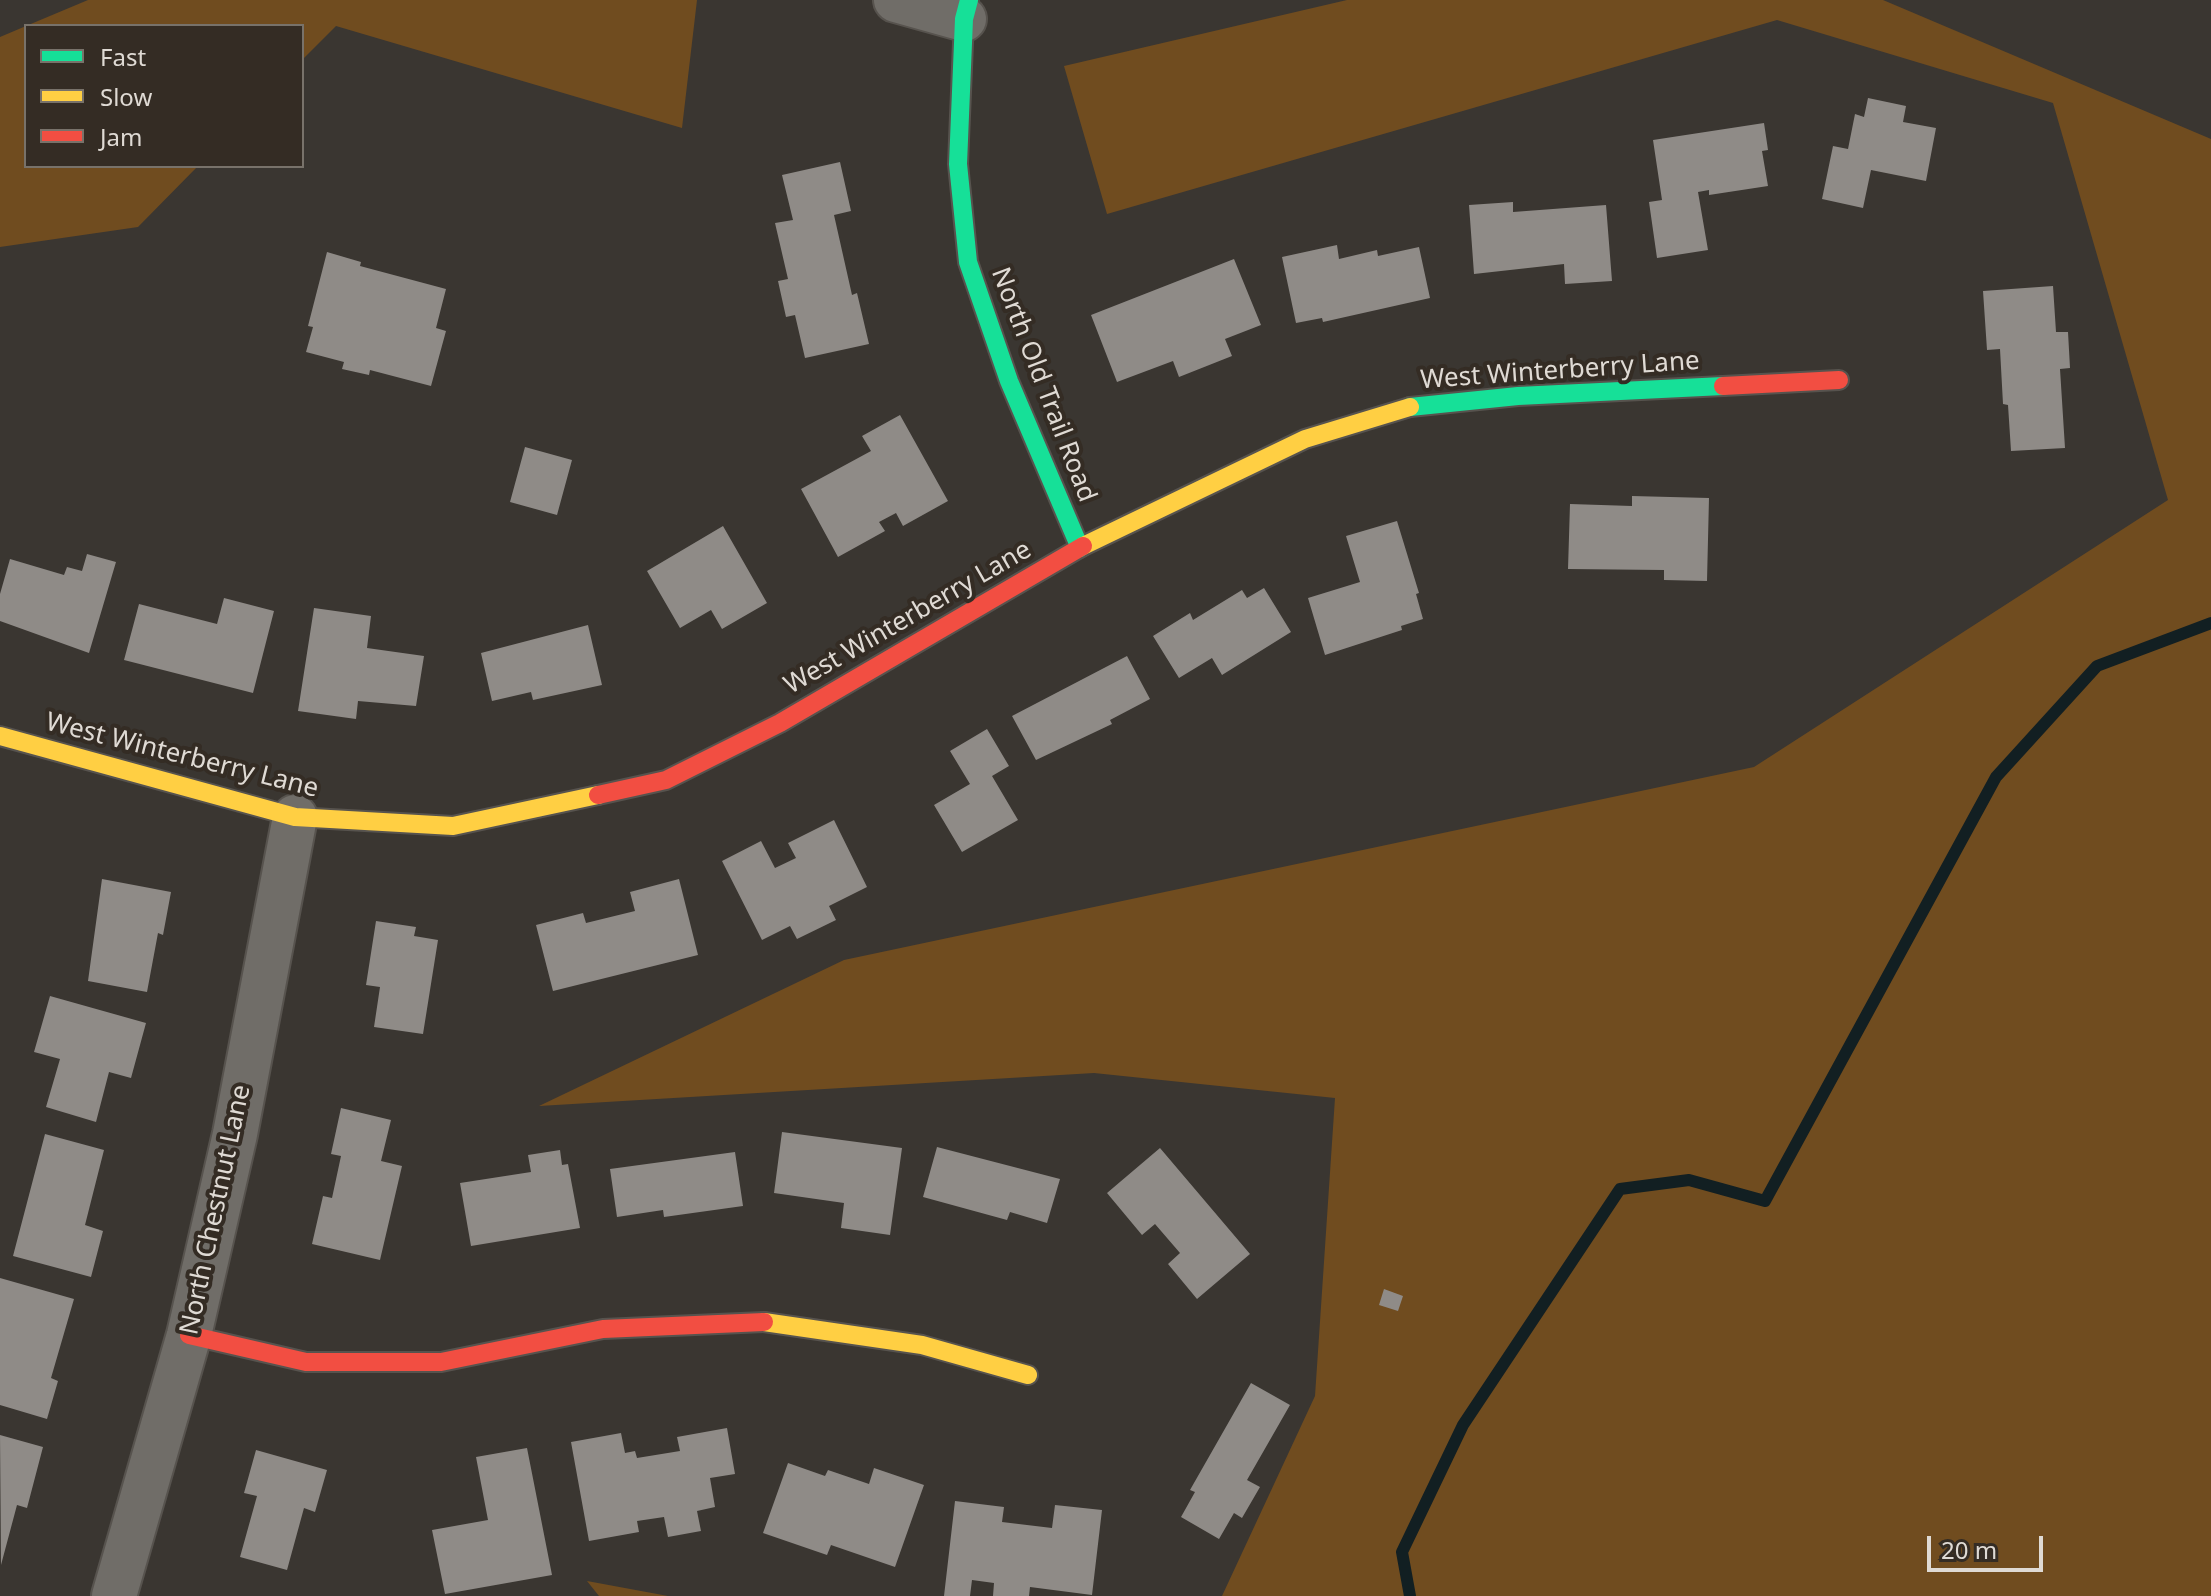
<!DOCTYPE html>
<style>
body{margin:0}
#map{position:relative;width:2211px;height:1596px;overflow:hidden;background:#3a3631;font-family:"Noto Sans",sans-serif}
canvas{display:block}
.legend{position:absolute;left:24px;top:24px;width:280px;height:144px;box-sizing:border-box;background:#342c24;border:2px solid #78726a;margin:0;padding:10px 14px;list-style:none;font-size:24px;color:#dfdad4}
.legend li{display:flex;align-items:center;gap:16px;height:40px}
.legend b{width:40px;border:2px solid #78726a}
.scale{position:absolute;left:1927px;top:1536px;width:116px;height:36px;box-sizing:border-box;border:4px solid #dfdad4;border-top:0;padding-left:10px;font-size:24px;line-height:28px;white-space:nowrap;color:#dfdad4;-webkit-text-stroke:6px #342c24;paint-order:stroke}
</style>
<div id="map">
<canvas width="2211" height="1596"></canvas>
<ul class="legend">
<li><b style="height:10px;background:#16e098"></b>Fast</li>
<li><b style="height:10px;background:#ffcf43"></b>Slow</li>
<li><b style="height:10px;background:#f24e42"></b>Jam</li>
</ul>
<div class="scale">20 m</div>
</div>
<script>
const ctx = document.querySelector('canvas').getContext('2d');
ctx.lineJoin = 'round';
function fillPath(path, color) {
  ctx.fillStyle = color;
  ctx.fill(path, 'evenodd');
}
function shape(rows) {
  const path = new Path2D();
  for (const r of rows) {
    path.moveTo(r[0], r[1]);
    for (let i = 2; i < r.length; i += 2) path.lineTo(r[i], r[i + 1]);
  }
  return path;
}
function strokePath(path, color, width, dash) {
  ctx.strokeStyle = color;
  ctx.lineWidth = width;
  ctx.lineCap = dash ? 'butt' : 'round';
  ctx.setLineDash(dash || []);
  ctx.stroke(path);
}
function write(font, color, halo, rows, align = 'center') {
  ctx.font = font + ' "Noto Sans",sans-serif';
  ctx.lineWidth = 8;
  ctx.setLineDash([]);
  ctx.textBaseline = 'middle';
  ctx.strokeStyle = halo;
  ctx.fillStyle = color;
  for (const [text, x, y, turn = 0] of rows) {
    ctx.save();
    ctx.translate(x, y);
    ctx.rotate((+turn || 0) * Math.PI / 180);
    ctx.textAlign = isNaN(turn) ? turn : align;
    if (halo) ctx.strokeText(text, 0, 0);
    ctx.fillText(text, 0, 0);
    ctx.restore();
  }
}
const green = shape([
 [88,0,697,0,682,128,336,26,302,60,302,26,26,26],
 [1347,0,1883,0,2211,139,2211,1596,1222,1596,1315,1396,1335,1098,1094,1073,539,1106,844,960,1754,767,2168,500,2053,103,1777,20,1107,214,1064,66],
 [26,26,26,166,198,166,138,227,0,247,0,37],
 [587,1581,668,1596,599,1596]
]);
const stream = shape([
 [1410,1596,1402,1552,1463,1425,1620,1189,1689,1180,1765,1201,1996,777,2097,666,2211,623]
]);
const building = shape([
 [1868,98,1906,106,1903,122,1936,128,1926,181,1871,170,1863,208,1822,199,1833,146,1848,149,1855,114,1864,117],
 [1764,123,1768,150,1762,151,1768,186,1709,195,1709,190,1698,192,1708,250,1657,258,1649,202,1662,200,1653,140],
 [840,162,851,211,834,215,852,295,857,293,869,344,805,358,795,315,786,317,778,281,788,279,775,223,793,220,782,175],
 [1513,202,1513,212,1606,205,1612,281,1565,284,1564,264,1474,274,1469,205],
 [1337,245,1339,259,1377,250,1378,256,1419,247,1430,298,1323,322,1322,318,1296,323,1282,257],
 [327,252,361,262,360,266,446,289,436,328,446,331,431,386,370,370,369,375,342,369,344,362,306,352,313,327,308,326],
 [1234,259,1261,325,1225,339,1232,356,1179,377,1173,361,1117,382,1091,315],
 [2053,286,2056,332,2068,332,2070,368,2060,369,2065,448,2011,451,2008,405,2003,404,2000,349,1987,350,1983,291],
 [900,415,948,501,903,526,896,513,879,522,885,531,838,557,801,489,871,451,862,436],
 [525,447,572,460,557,515,510,502],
 [1632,496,1709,498,1707,581,1664,580,1664,570,1568,569,1570,504,1632,506],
 [1397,521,1419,593,1416,594,1423,619,1401,626,1402,630,1325,655,1308,598,1360,582,1346,536],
 [723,526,767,603,722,629,711,610,680,628,647,571],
 [87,554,116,562,89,653,0,621,0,594,10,559,64,575,67,567,82,571],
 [1264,588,1291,632,1222,675,1212,658,1179,678,1153,636,1190,613,1193,620,1242,590,1247,598],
 [224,598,274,611,253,693,124,660,139,604,217,624],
 [314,608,371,616,367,648,424,656,416,706,358,701,356,719,298,711],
 [588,625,602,685,533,700,531,692,492,701,481,653],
 [1127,656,1150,699,1110,720,1112,724,1036,760,1012,716],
 [987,729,1009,766,992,776,1018,820,962,852,934,805,970,784,950,751],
 [834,820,867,887,829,906,836,920,797,939,790,926,762,940,722,861,761,841,775,868,796,858,788,843],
 [102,879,171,892,163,935,158,933,147,992,88,981],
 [679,879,698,955,553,991,536,925,583,913,586,923,635,911,630,892],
 [376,921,416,927,414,936,438,940,423,1034,374,1027,380,987,366,985],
 [50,996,146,1023,131,1078,109,1072,96,1122,46,1107,60,1059,34,1052],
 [341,1108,391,1120,381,1161,402,1166,380,1260,312,1244,323,1196,332,1198,341,1156,331,1154],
 [782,1132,902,1148,890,1235,841,1228,844,1203,774,1193],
 [45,1134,104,1150,85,1225,103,1231,91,1277,13,1256],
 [937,1147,1060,1179,1047,1223,1010,1212,1007,1220,923,1197],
 [1160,1148,1250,1254,1197,1299,1168,1264,1180,1253,1155,1224,1142,1235,1107,1193],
 [560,1150,562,1165,568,1164,580,1228,471,1246,460,1183,531,1172,528,1155],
 [735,1152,743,1206,664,1217,663,1210,617,1217,610,1169],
 [0,1278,74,1299,51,1378,58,1381,47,1419,0,1405],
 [1384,1289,1403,1296,1398,1311,1379,1305],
 [1251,1383,1290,1405,1247,1480,1260,1487,1242,1518,1234,1513,1219,1539,1181,1517,1195,1492,1190,1490],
 [727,1428,735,1474,710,1478,715,1507,697,1511,701,1531,668,1537,664,1517,637,1521,639,1532,589,1541,571,1442,621,1433,625,1453,635,1451,637,1458,680,1451,677,1437],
 [0,1435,43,1447,27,1508,17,1505,1,1565],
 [527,1448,552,1575,445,1594,432,1530,488,1520,476,1457],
 [256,1450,327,1470,315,1512,304,1508,287,1570,240,1557,257,1496,244,1493],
 [788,1463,825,1476,828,1470,869,1484,874,1468,924,1485,895,1567,831,1545,827,1555,763,1533],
 [955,1501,1004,1507,1002,1522,1052,1528,1055,1505,1102,1510,1092,1595,1030,1587,1029,1596,993,1596,994,1583,972,1580,970,1596,944,1596]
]);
const street = shape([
 [896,0,964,19],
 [114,1596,189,1335,235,1134,295,817]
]);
const fast = shape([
 [969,0,964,19,958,164,968,262,1009,381,1080,548],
 [1410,407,1518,396,1723,386]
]);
const slow = shape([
 [1083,546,1305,439,1410,407],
 [0,736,295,817,453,826,598,795],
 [764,1322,922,1345,1028,1375]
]);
const jam = shape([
 [1723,386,1839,380],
 [598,795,666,780,780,723,1083,546],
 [189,1335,306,1362,441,1362,603,1329,764,1322]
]);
const streetNames = [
 ["West Winterberry Lane",1560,371,-4],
 ["North Old Trail Road",1043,385,69],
 ["West Winterberry Lane",908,618,-30],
 ["West Winterberry Lane",182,756,14],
 ["North Chestnut Lane",216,1210,-78]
];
fillPath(green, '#704c1f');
strokePath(stream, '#121f22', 12);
fillPath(building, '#8f8b87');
strokePath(street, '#57534e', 48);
strokePath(fast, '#57534e', 22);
strokePath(slow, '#57534e', 22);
strokePath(jam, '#57534e', 22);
strokePath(street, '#706d68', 44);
strokePath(fast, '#16e098', 18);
strokePath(slow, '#ffcf43', 18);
strokePath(jam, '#f24e42', 18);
write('26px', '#dfdad4', '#342c24', streetNames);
</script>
